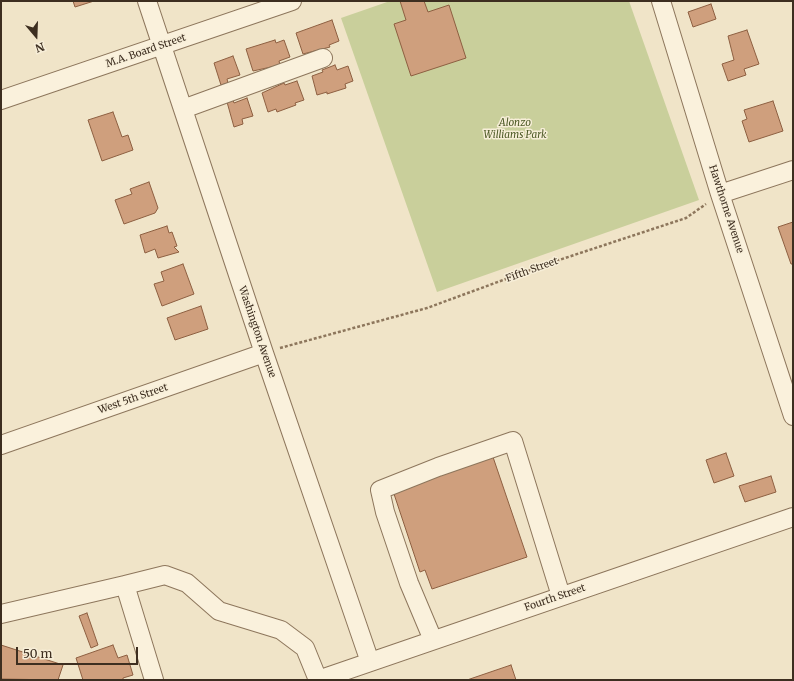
<!DOCTYPE html>
<style>
body{margin:0}
#map{position:relative;width:794px;height:681px;overflow:hidden;background:#f0e4c8;font-family:Merriweather,serif}
canvas{display:block}
.frame{position:absolute;inset:0;border:2px solid #3d2e20;pointer-events:none}
.north{position:absolute;left:16px;top:16px;width:40px;height:40px;-webkit-text-stroke:3px #f7eed8;paint-order:stroke;rotate:161deg;font-size:11px;font-weight:700;line-height:16px;text-align:center;color:#3d2e20}
.north::after{content:'';display:block;margin:auto;width:14px;height:18px;background:#3d2e20;clip-path:polygon(50% 0,100% 100%,50% 72%,0 100%)}
.scale{position:absolute;left:16px;top:647px;width:122px;height:18px;box-sizing:border-box;border:2px solid #3d2e20;border-top:0;padding-left:5px;font-size:12px;line-height:14px;white-space:nowrap;color:#3d2e20;-webkit-text-stroke:3px #f7eed8;paint-order:stroke}
</style>
<div id="map">
<canvas width="794" height="681"></canvas>
<div class="frame"></div>
<div class="north">N</div>
<div class="scale">50 m</div>
</div>
<script>
const ctx = document.querySelector('canvas').getContext('2d');
ctx.lineJoin = 'round';
function fillPath(path, color) {
  ctx.fillStyle = color;
  ctx.fill(path, 'evenodd');
}
function shape(rows) {
  const path = new Path2D();
  for (const r of rows) {
    path.moveTo(r[0], r[1]);
    for (let i = 2; i < r.length; i += 2) path.lineTo(r[i], r[i + 1]);
  }
  return path;
}
function strokePath(path, color, width, dash) {
  ctx.strokeStyle = color;
  ctx.lineWidth = width;
  ctx.lineCap = dash ? 'butt' : 'round';
  ctx.setLineDash(dash || []);
  ctx.stroke(path);
}
function write(font, color, halo, rows, align = 'center') {
  ctx.font = font + ' Merriweather,serif';
  ctx.lineWidth = 3;
  ctx.setLineDash([]);
  ctx.textBaseline = 'middle';
  ctx.strokeStyle = halo;
  ctx.fillStyle = color;
  for (const [text, x, y, turn = 0] of rows) {
    ctx.save();
    ctx.translate(x, y);
    ctx.rotate((+turn || 0) * Math.PI / 180);
    ctx.textAlign = isNaN(turn) ? turn : align;
    if (halo) ctx.strokeText(text, 0, 0);
    ctx.fillText(text, 0, 0);
    ctx.restore();
  }
}
const green = shape([
 [390,1,629,1,699,200,437,292,341,18]
]);
const building = shape([
 [73,1,94,1,75,7,73,1],
 [400,1,424,1,428,12,449,5,466,58,411,76,394,24,406,20,400,1],
 [711,4,716,19,693,27,688,12,711,4],
 [332,20,339,41,329,45,330,47,303,54,296,33,332,20],
 [747,30,759,64,744,69,746,75,728,81,722,64,734,60,728,36,747,30],
 [275,40,276,43,284,40,290,57,279,61,280,65,253,71,246,49,275,40],
 [233,56,240,75,227,79,228,83,221,85,214,63,233,56],
 [335,65,337,70,348,66,353,81,345,84,346,88,327,94,327,92,317,95,312,76,323,72,322,70,335,65],
 [297,81,304,100,295,103,296,105,277,112,276,109,268,112,262,93,284,83,285,85,297,81],
 [247,98,253,116,242,119,243,124,234,127,227,102,233,100,234,103,247,98],
 [773,101,783,131,749,142,742,121,747,119,744,110,773,101],
 [113,112,122,137,128,135,133,150,102,161,88,120,113,112],
 [149,182,158,208,155,213,124,224,115,200,132,194,130,189,149,182],
 [793,222,793,264,791,264,778,227,793,222],
 [167,226,169,233,172,232,177,246,174,247,179,252,158,258,155,249,145,253,140,235,167,226],
 [183,264,194,294,162,306,154,284,164,281,161,272,183,264],
 [201,306,208,329,175,340,167,318,201,306],
 [726,453,734,476,714,483,706,460,726,453],
 [493,457,527,557,432,589,425,570,420,572,393,491,493,457],
 [771,476,776,492,745,502,739,486,771,476],
 [87,613,98,645,91,648,79,616,87,613],
 [1,645,63,665,58,680,1,679,1,645],
 [113,645,118,658,127,655,133,675,123,678,123,680,83,680,76,658,113,645],
 [511,665,516,680,467,680,511,665]
]);
const path = shape([
 [280,348,427,308,544,265,686,218,706,204]
]);
const minor = shape([
 [147,1,264,353,370,662],
 [661,1,720,194,793,416],
 [1,100,292,1],
 [183,109,323,58],
 [720,194,793,170],
 [1,445,264,353],
 [125,585,165,575,187,583,219,611,281,630,305,648,318,680],
 [1,614,125,585,154,680],
 [433,640,409,583,385,512,380,490,438,467,513,441,561,596],
 [318,680,793,517]
]);
const streetNames = [
 ["M.A. Board Street",146,51,-19],
 ["Hawthorne Avenue",726,209,72],
 ["Fifth Street",532,270,-20],
 ["Washington Avenue",257,332,71],
 ["West 5th Street",133,399,-19],
 ["Fourth Street",555,598,-19]
];
const parkNames = [
 ["Alonzo",515,123],
 ["Williams Park",515,135]
];
fillPath(green, '#c9cf9b');
fillPath(building, '#cf9f7d');
strokePath(building, '#8d5f41', 1);
strokePath(minor, '#8d765c', 20);
strokePath(path, '#8d765c', 2.5, [3, 2]);
strokePath(minor, '#faf1dc', 18);
write('10px', '#3d2e20', '#f7eed8', streetNames);
write('italic 10px', '#4d5a26', '#f7eed8', parkNames);
</script>
